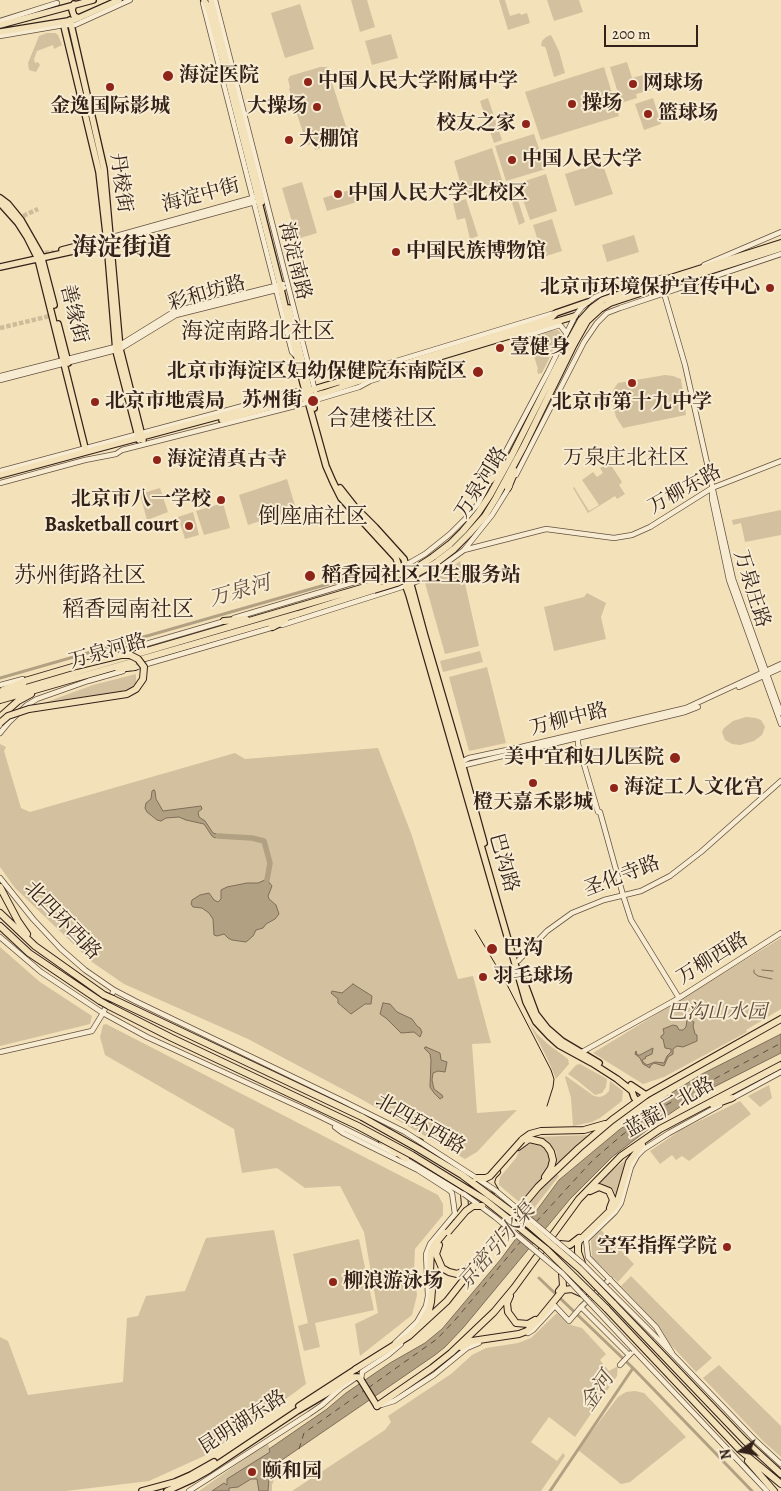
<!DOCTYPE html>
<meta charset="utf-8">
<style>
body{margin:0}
#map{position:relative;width:781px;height:1491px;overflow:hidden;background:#f3e1b9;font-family:Alegreya,serif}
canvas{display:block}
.north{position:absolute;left:716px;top:1426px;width:50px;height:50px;-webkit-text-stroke:4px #f7ecd2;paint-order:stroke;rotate:258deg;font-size:14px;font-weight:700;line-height:20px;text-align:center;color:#342119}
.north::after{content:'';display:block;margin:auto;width:18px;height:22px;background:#342119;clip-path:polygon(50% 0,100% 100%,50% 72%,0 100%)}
.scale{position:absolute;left:604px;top:25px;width:94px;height:22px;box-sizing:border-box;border:2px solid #342119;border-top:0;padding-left:6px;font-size:15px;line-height:18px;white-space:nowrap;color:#342119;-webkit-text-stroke:4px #f7ecd2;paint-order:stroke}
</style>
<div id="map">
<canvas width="781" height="1491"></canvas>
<div class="north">N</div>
<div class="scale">200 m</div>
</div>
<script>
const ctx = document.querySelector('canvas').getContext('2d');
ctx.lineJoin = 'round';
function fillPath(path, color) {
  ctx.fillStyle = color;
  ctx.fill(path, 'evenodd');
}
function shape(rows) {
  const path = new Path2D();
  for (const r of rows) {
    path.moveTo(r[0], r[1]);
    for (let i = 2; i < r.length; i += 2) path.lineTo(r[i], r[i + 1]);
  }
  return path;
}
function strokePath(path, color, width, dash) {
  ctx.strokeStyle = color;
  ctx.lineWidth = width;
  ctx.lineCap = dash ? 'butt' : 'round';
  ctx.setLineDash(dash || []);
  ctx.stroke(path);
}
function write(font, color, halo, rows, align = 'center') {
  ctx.font = font + ' Alegreya,"Noto Serif SC",serif';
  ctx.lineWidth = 4;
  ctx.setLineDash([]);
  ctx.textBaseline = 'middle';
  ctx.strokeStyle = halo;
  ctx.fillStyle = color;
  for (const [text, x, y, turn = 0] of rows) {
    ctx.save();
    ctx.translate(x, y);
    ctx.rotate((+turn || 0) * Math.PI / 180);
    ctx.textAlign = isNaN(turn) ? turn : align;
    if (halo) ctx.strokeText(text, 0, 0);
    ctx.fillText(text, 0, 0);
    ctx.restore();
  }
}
const green = shape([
 [351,0,367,0,375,27,360,32],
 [499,0,505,0,510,16,520,13,521,15,527,13,530,23,508,30],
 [547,0,579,0,583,12,554,21],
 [300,4,314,49,285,58,271,13],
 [47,33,55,33,58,35,62,45,54,49,53,45,37,51,34,59,35,63,38,62,40,65,36,72,29,70,28,63,39,36],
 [391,34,398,58,372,65,365,41],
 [551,35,559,51,565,73,554,77,546,49,545,47,541,46,542,41,546,37],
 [627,62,632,78,647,74,652,90,636,94,637,98,621,103,610,67],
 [320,67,327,67,350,139,315,150,313,144,307,145,289,89,290,88,288,79,290,76],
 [604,67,619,116,541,140,525,92],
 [488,98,502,140,494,143,480,101],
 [653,98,661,124,644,130,635,104],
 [534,134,546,169,506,181,495,146],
 [492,148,503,183,464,196,454,161],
 [601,159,613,194,575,206,565,174,590,166,589,163],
 [546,174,557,211,530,220,519,188,525,181],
 [302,182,317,233,297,239,282,188],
 [508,185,513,185,525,222,519,225,507,187],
 [353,189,357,202,327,211,323,198],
 [466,199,478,236,470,239,465,218,457,220,453,203],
 [552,219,562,251,543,257,533,225],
 [634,235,639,252,607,262,602,245],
 [558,330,561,334,542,373,538,374,537,370,538,369,528,337,542,332],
 [665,375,673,376,681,379,686,415,623,428,616,417,612,400,613,390,618,383],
 [609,462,622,482,619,485,625,494,617,499,615,496,588,513,573,488,574,487,589,511,599,505,582,480,593,472,597,477,603,473,600,468],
 [287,479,296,509,248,525,239,495],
 [160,488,168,512,147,520,140,494],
 [223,503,230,528,204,535,196,511],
 [781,510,781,535,745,542,741,523,733,525,732,520],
 [193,512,199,535,185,539,178,517],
 [460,561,479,646,445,654,425,583,444,574],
 [587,593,606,603,601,617,606,639,554,651,544,607,584,597],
 [480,651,483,662,443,672,440,661],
 [487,667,506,743,469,751,449,677],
 [136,674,136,683,130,688,121,692,41,704,93,685],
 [746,717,756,718,761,720,765,727,762,735,754,741,740,745,732,744,725,740,722,732,724,728,733,721],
 [0,744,6,747,4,751,21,808,30,812,235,753,245,759,378,748,411,833,458,979,473,976,491,1043,472,1044,477,1113,517,1110,502,1125,477,1152,465,1159,361,1099,248,1039,124,984,92,962,15,888,0,867],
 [781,938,781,1009,746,1030,747,1032,664,1077,643,1084,593,1053],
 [0,947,40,982,92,1016,90,1024,0,1046],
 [528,1021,537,1034,549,1045,568,1059,569,1064,556,1079,548,1060],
 [106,1024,438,1195,443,1204,443,1215,415,1249,414,1270,417,1295,412,1315,360,1356,355,1324,378,1313,364,1232,340,1186,305,1188,277,1168,242,1173,234,1129,105,1055,100,1037,103,1025],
 [580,1064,607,1079,606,1087,602,1093,595,1095,578,1081,568,1074,576,1065],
 [566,1076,594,1096,600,1097,605,1095,609,1091,610,1081,623,1091,622,1101,600,1118,592,1122,573,1126,571,1098,565,1077],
 [769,1085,772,1098,760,1107,748,1096],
 [740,1101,751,1114,689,1161,682,1156,676,1160,672,1155,660,1164,650,1151,681,1130],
 [590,1135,558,1166,556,1151,547,1141,536,1137],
 [532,1144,542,1146,549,1154,551,1158,549,1167,559,1176,531,1212,499,1185,499,1182,500,1177,516,1158,520,1149,525,1145],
 [628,1158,625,1164,617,1197,613,1189,602,1185,600,1180],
 [274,1230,306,1384,248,1427,204,1456,149,1481,66,1491,0,1491,0,1337,8,1341,28,1395,123,1382,127,1318,138,1316,146,1296,185,1291,206,1238],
 [601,1230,634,1264,618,1282,592,1257,591,1240],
 [359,1239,374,1310,315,1323,320,1347,304,1351,298,1326,308,1323,293,1254],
 [631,1276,712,1358,696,1372,670,1344,658,1325,621,1286],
 [557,1313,567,1324,582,1328,606,1354,600,1360,609,1371,618,1366,617,1376,575,1437,549,1417,531,1442,557,1461,563,1453,565,1456,541,1491,292,1491,385,1430,391,1422,388,1416,451,1374,472,1355,486,1348,518,1343,531,1338],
 [719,1365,781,1426,781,1457,763,1441,703,1378],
 [635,1391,644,1393,686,1437,630,1482,621,1484,578,1450,618,1397,626,1392],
 [267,1443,281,1467,275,1477,272,1485,272,1491,199,1491]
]);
const water = shape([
 [154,790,155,791,156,799,163,811,201,806,202,809,198,812,199,817,205,821,213,833,219,835,215,838,212,836,204,824,186,820,179,817,166,818,161,821,157,820,147,812,145,808,146,803,151,799,152,791,154,790],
 [265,880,268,881,272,886,268,896,269,899,276,905,279,914,275,919,266,924,263,928,256,930,253,936,246,942,232,940,228,938,224,934,217,936,214,935,213,919,209,913,202,908,193,907,191,904,192,900,200,895,209,893,214,900,218,902,221,899,221,890,227,887,247,883,258,883,265,880],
 [353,984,372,996,371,1004,365,1004,351,1014,338,1003,338,999,331,993,332,991,342,993,353,984],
 [383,1003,390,1004,397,1012,412,1019,417,1026,420,1028,422,1032,420,1037,414,1032,401,1033,386,1018,380,1014,383,1003],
 [691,1017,691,1020,694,1022,693,1026,695,1034,697,1035,697,1041,683,1047,677,1046,673,1049,673,1054,668,1057,664,1066,654,1063,650,1066,650,1068,643,1064,640,1058,635,1054,636,1051,637,1055,640,1055,653,1048,652,1054,645,1057,646,1058,642,1060,643,1062,647,1065,655,1062,664,1063,667,1056,671,1052,671,1049,665,1048,663,1039,661,1038,661,1036,663,1035,664,1033,663,1029,673,1025,677,1026,679,1030,683,1030,686,1027,687,1020,691,1017],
 [781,1034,781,1053,696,1096,659,1121,612,1157,570,1199,463,1328,445,1347,435,1355,279,1462,277,1462,270,1466,268,1491,259,1491,257,1479,251,1479,238,1487,229,1488,229,1491,212,1491,224,1483,227,1485,227,1479,270,1452,269,1449,327,1409,346,1393,390,1363,425,1343,442,1329,501,1259,559,1180,619,1130,673,1092,702,1074,781,1034],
 [426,1047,440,1053,441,1060,447,1062,445,1072,438,1071,433,1073,432,1080,434,1089,442,1095,443,1097,440,1099,434,1093,430,1087,431,1060,430,1054,424,1048,426,1047]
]);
const stream = shape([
 [754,970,754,973,758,976,772,979],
 [762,970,773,971]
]);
const canal = shape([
 [0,678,332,583,373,569],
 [539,1278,633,1368,550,1491],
 [633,1368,752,1491]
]);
const river = shape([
 [218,836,252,838,264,841,270,863,267,880]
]);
const ferry = shape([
 [536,1222,592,1161,622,1135,653,1112,781,1043],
 [368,1388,437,1339,456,1319,521,1241],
 [299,1449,304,1433,365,1390]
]);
const minorTunnel = shape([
 [17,216,21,217,38,209],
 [39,251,42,253,54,252],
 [0,328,54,315]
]);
const minor = shape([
 [215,0,315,391],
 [203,3,292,352,296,356],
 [0,21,57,3],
 [0,36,64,25,75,25,130,0],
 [109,238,256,197],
 [108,242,255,202],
 [704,265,781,232],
 [664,293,685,365,733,579,781,713],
 [518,335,532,334,560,325,567,334],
 [0,376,115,347,120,345,175,311,283,284],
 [0,380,120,349,176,315,284,288],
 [338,382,344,377,551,314,556,313],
 [496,470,548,372,575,316,582,307,595,297,612,290,665,277],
 [0,471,269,399,275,396,295,391,297,395],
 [516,475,584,342,597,323,607,313,620,308,781,254],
 [0,483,85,460,116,454,122,450,299,405,359,387,370,381,424,364],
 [712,492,712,499,729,580,781,724],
 [464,550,546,529,614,538,632,535,650,527,712,488,781,461],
 [234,618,375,576,394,570,411,562,425,554,450,534,466,518,478,504,492,477],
 [282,625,402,587,418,581,435,571,464,550,492,515,510,486],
 [129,649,225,621],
 [133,668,274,627],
 [0,685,23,679],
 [739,687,781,668],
 [0,733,9,722,27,705,37,699,88,681,123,671],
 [578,735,578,744,598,812,600,812,623,895,631,920,679,998],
 [459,763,469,758,521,747,686,708,781,664],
 [461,766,685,712,698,707],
 [0,878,33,919,61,949,85,970,114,990,135,1001,345,1102],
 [0,937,41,972,103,1013,147,1037,315,1114,396,1154],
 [518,961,547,931,572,913,604,900,641,891,670,876,701,852,781,781],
 [0,1052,92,1031,103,1013,114,990],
 [582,1052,679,998,781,933],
 [731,1099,781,1072],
 [335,1127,343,1133,418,1170,449,1190,452,1193,455,1214,430,1244,426,1254,428,1296,426,1306,417,1322,395,1343],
 [405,1159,464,1194],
 [581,1307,629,1355],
 [528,1333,533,1330,555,1306,569,1321,581,1307,610,1279],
 [656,1337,756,1441,781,1464],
 [672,1353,656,1327,588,1257,586,1240,615,1212,621,1203,631,1167,637,1156,644,1149,669,1133,720,1105],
 [620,1365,634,1350,767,1491],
 [361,1380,362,1372,388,1355,401,1344],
 [381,1405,394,1401,434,1375,467,1348,479,1343],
 [189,1491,309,1414,322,1405,341,1388,357,1377]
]);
const major = shape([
 [204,0,208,7,229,84,279,281,303,383,326,466,333,482,341,498,396,558,409,595,526,1002,536,1022,549,1036,559,1045,592,1063,617,1079,632,1091,634,1097,637,1101],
 [211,0,262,202],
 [74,4,72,10,74,16,79,18],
 [70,20,104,169,120,349,143,440],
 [63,22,99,172,107,242,116,351,139,440],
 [0,25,93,0],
 [0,32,74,20,119,0],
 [0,198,8,204,21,220,41,255,54,305],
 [0,203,18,223,27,237,38,259,85,448],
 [62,250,85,244],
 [0,267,73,251,107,242],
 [289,308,314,408],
 [58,324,68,363],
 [419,363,575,316],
 [222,420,324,393,369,378],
 [0,475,268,403,338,382,344,382,362,377,530,325,552,317,556,313,588,302],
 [340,488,355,507,375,527,404,559,424,633,460,756,484,843],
 [523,979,536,1014,547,1028,562,1041,599,1063],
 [631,1085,646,1095],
 [299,1406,356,1369],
 [142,1491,175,1482,191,1475,214,1462],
 [167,1491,193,1479,209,1470,297,1411,331,1391,352,1377,358,1377,361,1380,377,1406]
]);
const highway = shape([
 [626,292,781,243],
 [628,297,781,248],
 [491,480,503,465],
 [508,488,515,471],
 [433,557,450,544,463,531,478,513,490,495,512,455,569,342],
 [437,562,454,549,469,534,485,516,496,498,524,446,574,344],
 [224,621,246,619],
 [272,627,285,621],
 [118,656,130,649],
 [118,669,135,667],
 [3,690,25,681],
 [0,694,372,585],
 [0,700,298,614,374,590],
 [0,717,18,701,31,694],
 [0,887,18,921,27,934],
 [0,913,35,946,104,995],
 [0,926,29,953,100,1001],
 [113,999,362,1117],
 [109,1006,172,1038,358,1126],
 [713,1105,732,1098],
 [392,1131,420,1142],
 [523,1139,530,1134,541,1131,584,1130,605,1124],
 [382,1141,406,1159],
 [518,1147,529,1139,542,1142,547,1146,551,1152,553,1160,551,1168,545,1177],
 [495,1190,492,1185,491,1182,493,1176,497,1172],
 [590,1191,599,1187,609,1191,613,1200,610,1208],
 [457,1218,465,1206,464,1194],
 [560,1244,570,1245,579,1238],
 [439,1245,436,1254,442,1268,449,1272,457,1274,472,1267],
 [582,1263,578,1252,578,1245,579,1241,616,1205,618,1200,629,1162,642,1145],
 [559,1291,563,1286,562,1273],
 [510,1296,507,1303,508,1312,516,1323,528,1324,535,1320],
 [613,1303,745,1441,781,1474],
 [606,1308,740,1450,781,1484],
 [422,1321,429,1310,431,1302,432,1290,430,1271,431,1251,435,1244,449,1227],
 [461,1347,472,1341,519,1334,527,1331,541,1317,563,1290,572,1289,583,1294],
 [356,1369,409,1336,447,1301,513,1217,538,1187,579,1148,612,1120,646,1095,781,1019],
 [377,1406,432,1368,451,1353,494,1312,514,1288,579,1199,621,1156,660,1129,781,1065],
 [748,1461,774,1491]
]);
const tram = shape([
 [475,930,503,977,551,1070,554,1079,553,1087,547,1106]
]);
const minorBridge = shape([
 [345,1102,405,1132,495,1190,582,1263,656,1337],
 [464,1194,495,1217,562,1273,634,1350]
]);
const highwayBridge = shape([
 [569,342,581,320,592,308,603,300,626,292],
 [574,344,587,321,600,309,610,303,628,297],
 [372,585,416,568,433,557],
 [374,590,397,583,418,573,437,562],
 [0,723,8,716,29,709,127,694,136,689,143,679,144,667,138,659,130,655,121,655,76,666,25,681],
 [104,995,113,999],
 [100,1001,109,1006],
 [362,1117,419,1149,462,1175,529,1225,580,1269,613,1303],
 [358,1126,412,1155,485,1200,546,1249,606,1308],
 [476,1178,486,1178,490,1176,522,1140],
 [448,1232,466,1211,473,1206,482,1206]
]);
const markers = [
 [168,76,6,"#8f2418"],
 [308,82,5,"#8f2418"],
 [633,84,5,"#8f2418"],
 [110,87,5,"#8f2418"],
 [572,104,5,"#8f2418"],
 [317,107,5,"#8f2418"],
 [648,114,5,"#8f2418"],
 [526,124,5,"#8f2418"],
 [289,140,5,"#8f2418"],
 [512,160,5,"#8f2418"],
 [338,194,5,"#8f2418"],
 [396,252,5,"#8f2418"],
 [770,288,5,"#8f2418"],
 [500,348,5,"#8f2418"],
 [478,372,6,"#8f2418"],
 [632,383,5,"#8f2418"],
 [313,401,6,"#8f2418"],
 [95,402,5,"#8f2418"],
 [157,460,5,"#8f2418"],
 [221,500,5,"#8f2418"],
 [189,526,5,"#8f2418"],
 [310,576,6,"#8f2418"],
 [675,758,6,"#8f2418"],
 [533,783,5,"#8f2418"],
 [614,788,5,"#8f2418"],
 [492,949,6,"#8f2418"],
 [483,977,5,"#8f2418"],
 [727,1247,5,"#8f2418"],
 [333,1282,5,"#8f2418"],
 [252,1472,5,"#8f2418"]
];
const poiNames = [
 ["海淀医院",179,76],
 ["中国人民大学附属中学",318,82],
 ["网球场",643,84],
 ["操场",582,104],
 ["金逸国际影城",110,107,"center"],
 ["大操场",307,107,"right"],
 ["篮球场",658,114],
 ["校友之家",516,124,"right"],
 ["大棚馆",299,140],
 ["中国人民大学",522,160],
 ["中国人民大学北校区",348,194],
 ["中国民族博物馆",406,252],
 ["北京市环境保护宣传中心",760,288,"right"],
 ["壹健身",510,348],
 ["北京市海淀区妇幼保健院东南院区",467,372,"right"],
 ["苏州街",302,401,"right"],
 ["北京市地震局",105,402],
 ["北京市第十九中学",632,403,"center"],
 ["海淀清真古寺",167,460],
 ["北京市八一学校",211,500,"right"],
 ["Basketball court",179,526,"right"],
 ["稻香园社区卫生服务站",321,576],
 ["美中宜和妇儿医院",664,758,"right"],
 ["海淀工人文化宫",624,788],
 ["橙天嘉禾影城",533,803,"center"],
 ["巴沟",503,949],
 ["羽毛球场",493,977],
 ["空军指挥学院",717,1247,"right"],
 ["柳浪游泳场",343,1282],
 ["颐和园",262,1472]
];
const streetNames = [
 ["丹棱街",120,183,82],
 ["海淀中街",201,196,-15],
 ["海淀南路",294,261,76],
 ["彩和坊路",207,294,-16],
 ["善缘街",73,314,76],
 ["万泉河路",482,483,-58],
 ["万柳东路",685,490,-29],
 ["万泉庄路",751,589,73],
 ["万泉河路",108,652,-16],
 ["万柳中路",569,720,-14],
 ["巴沟路",503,863,74],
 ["圣化寺路",622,877,-21],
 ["北四环西路",62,921,46],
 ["万柳西路",713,959,-32],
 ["蓝靛厂北路",670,1108,-30],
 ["北四环西路",420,1125,30],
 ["昆明湖东路",243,1423,-33]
];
const parkNames = [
 ["巴沟山水园",717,1013]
];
const neighbourhoodNames = [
 ["万泉庄北社区",626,459]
];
const waterNames = [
 ["万泉河",240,592,-16],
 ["京密引水渠",497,1247,-49],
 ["金河",598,1392,-56]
];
const quarterNames = [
 ["海淀南路北社区",258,333],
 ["合建楼社区",382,420],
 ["倒座庙社区",313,518],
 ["苏州街路社区",80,577],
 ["稻香园南社区",128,611]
];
const districtNames = [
 ["海淀街道",122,249]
];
fillPath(green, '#d3c09e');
fillPath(water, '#b2a083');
strokePath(water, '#806d59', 1);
strokePath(stream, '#806d59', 1);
strokePath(canal, '#b2a083', 3);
strokePath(river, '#b2a083', 5.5);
strokePath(ferry, '#604d3e', 1, [6, 5]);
strokePath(minorTunnel, '#cdbb99', 4.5, [4.5, 2]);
strokePath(minor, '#645141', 6);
strokePath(major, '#342119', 8);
strokePath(highway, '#342119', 8);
strokePath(minor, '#f7ecd2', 4.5);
strokePath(major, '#f3e1b9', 5.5);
strokePath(highway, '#f3e1b9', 6);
strokePath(tram, '#342119', 1);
strokePath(minorBridge, '#645141', 6, []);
strokePath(highwayBridge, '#342119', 8, []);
strokePath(minorBridge, '#f7ecd2', 4.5);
strokePath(highwayBridge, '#f3e1b9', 6);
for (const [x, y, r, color] of markers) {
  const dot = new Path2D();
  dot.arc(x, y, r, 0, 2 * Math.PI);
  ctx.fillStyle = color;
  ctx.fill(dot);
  strokePath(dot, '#f7ecd2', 2);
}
write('bold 20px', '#342119', '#f7ecd2', poiNames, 'left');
write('20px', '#342119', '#f7ecd2', streetNames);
write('italic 20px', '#5c493a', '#f7ecd2', parkNames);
write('21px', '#342119', '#f7ecd2', neighbourhoodNames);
write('italic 21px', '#604d3e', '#f7ecd2', waterNames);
write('22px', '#342119', '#f7ecd2', quarterNames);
write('bold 25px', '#342119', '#f7ecd2', districtNames);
</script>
